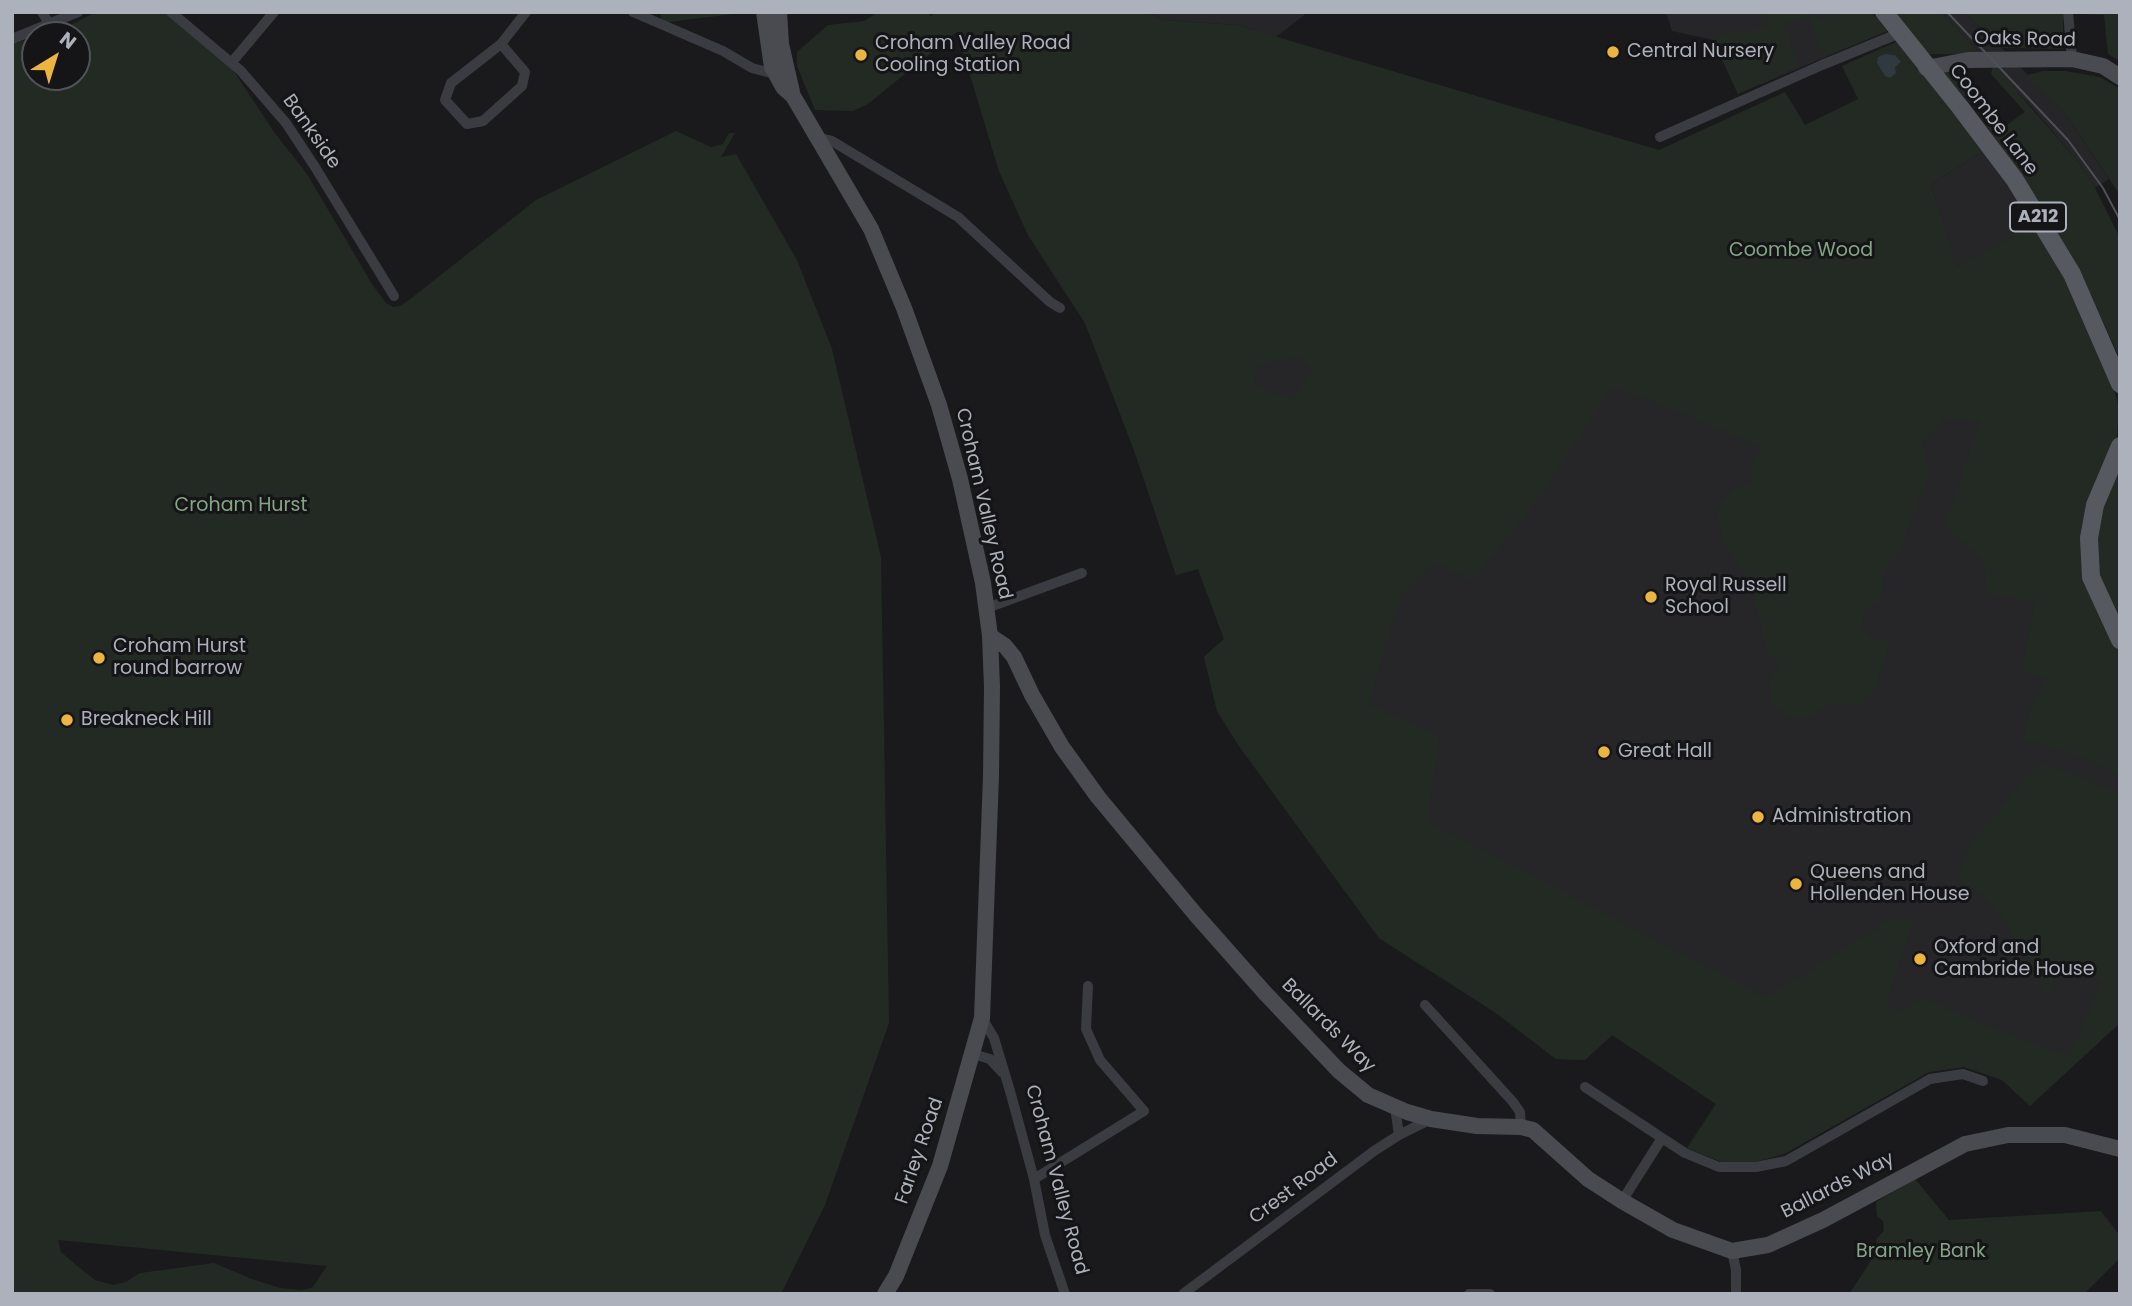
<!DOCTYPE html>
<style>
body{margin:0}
#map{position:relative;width:2132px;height:1306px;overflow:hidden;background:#1a1a1c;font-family:Poppins,sans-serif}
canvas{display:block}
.frame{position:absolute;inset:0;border:14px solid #adb1bb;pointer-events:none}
.north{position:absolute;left:21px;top:21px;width:70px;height:70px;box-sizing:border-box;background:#151517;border:2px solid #525359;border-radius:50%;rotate:38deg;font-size:19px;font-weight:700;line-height:28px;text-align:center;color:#adb1bb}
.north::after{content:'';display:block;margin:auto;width:24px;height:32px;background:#ecb441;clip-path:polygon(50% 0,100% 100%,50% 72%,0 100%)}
</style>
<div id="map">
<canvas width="2132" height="1306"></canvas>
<div class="frame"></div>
<div class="north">N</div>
</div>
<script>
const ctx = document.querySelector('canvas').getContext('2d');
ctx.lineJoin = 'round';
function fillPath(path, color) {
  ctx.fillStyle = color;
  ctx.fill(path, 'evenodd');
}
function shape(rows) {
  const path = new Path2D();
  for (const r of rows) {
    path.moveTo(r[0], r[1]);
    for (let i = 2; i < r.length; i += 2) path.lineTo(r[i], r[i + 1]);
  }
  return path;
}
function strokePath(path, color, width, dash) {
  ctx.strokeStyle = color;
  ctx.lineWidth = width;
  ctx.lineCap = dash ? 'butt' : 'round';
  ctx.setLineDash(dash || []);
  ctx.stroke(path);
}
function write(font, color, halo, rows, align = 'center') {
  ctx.font = font + ' Poppins,sans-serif';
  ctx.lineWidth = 6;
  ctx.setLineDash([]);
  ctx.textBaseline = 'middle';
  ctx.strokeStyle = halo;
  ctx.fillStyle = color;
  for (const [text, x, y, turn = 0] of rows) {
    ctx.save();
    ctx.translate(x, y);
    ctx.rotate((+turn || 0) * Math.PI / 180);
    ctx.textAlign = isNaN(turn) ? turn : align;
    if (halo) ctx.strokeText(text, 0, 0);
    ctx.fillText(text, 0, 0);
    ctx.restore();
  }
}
const built = shape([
 [1146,12,1308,12,1276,37,1237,25,1163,20],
 [1666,12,1871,12,1887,31,1738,94,1713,40,1672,31],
 [1941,12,1964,12,2002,48,2067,116,2109,179,2095,188,2076,159,2031,106],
 [957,31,1974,349,2120,653,2120,952,2114,959,2070,1056,2016,1093,2002,1080,1964,1067,1929,1072,1784,1154,1755,1162,1722,1162,1687,1148,1716,1104,1612,1035,1585,1060,1556,1059,1496,1013,1379,938,1239,746,1217,711,1204,657,1224,639,1198,569,1176,575,1134,450,1085,323,1028,235,999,171],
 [1985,150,2035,224,1957,268,1931,184]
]);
const green = shape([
 [96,12,165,12,231,67,274,132,307,174,372,284,386,303,393,307,400,306,409,300,536,200,676,131,711,147,723,144,729,133,735,133,721,157,736,154,797,260,832,349,881,557,889,1023,825,1205,781,1294,12,1294,12,44,35,38,35,77,77,77,77,35,47,35,57,32],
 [58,1240,326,1266,327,1266,312,1288,301,1290,280,1288,252,1279,214,1263,140,1273,126,1282,113,1285,95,1280,76,1265,61,1252],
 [660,12,749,12,662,23],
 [878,12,929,12,931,17,934,12,1146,12,1163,20,1237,25,1659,150,1785,92,1805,125,1858,99,1842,66,1898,41,1985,150,1931,184,1957,267,2035,224,2066,273,2110,375,2119,407,2117,436,2081,548,2084,584,2120,656,2120,777,2088,760,2064,750,2022,740,2029,720,2028,714,2047,678,2022,671,2035,603,1988,593,1982,557,1944,527,1981,420,1944,418,1922,444,1929,474,1899,551,1882,574,1884,587,1877,602,1864,611,1861,629,1874,640,1891,640,1876,686,1859,707,1834,703,1812,715,1790,717,1773,705,1769,683,1779,665,1768,654,1755,602,1753,581,1737,563,1723,539,1716,510,1733,490,1753,484,1749,473,1762,447,1613,385,1542,494,1472,581,1435,562,1403,594,1387,639,1369,704,1439,737,1427,821,1766,998,1892,919,1914,918,1886,1004,1901,1012,1921,997,2002,1032,2069,1056,2103,981,2062,963,2046,998,2044,996,2044,989,2037,974,1998,911,1984,896,1961,882,1958,876,1969,848,1975,838,2037,766,2052,766,2076,775,2109,789,2120,796,2120,1023,2030,1106,2002,1080,1964,1067,1929,1072,1784,1154,1755,1162,1722,1162,1687,1148,1716,1104,1612,1035,1585,1060,1556,1059,1496,1013,1379,938,1239,746,1217,711,1204,657,1224,639,1198,569,1176,575,1134,450,1085,323,1028,235,999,171,957,32,868,104,853,111,815,110,797,66,797,52,828,25,864,21],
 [1300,356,1313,368,1294,399,1274,394,1253,384,1258,365],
 [1760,12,1814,12,1818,22,1838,12,1872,12,1887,31,1824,57,1809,16,1784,24,1799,66,1738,94,1713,40,1729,32,1748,33,1769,24],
 [1892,12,1941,12,1982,55,1927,54],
 [1964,12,2063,12,2063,49,2002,48],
 [2076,12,2120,12,2120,61,2108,54,2104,15,2076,14],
 [1993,64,2076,159,2095,188,2120,238,2120,359,2091,296,2013,164,1973,106,1939,70,1952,73,1998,128,2005,126,2025,112,1991,74],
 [2043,71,2065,71,2100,77,2120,89,2120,195,2067,116,2027,75],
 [2120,457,2120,620,2096,572,2096,535,2102,508],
 [1915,1179,1949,1220,2101,1211,2120,1236,2120,1258,2084,1294,1849,1294,1867,1267,1874,1254,1877,1238,1884,1231,1883,1221,1877,1216,1876,1202]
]);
const water = shape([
 [1885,54,1895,55,1901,62,1895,67,1896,73,1890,78,1885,76,1877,63,1878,57]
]);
const street = shape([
 [42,12,50,25],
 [171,12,241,71,286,123,315,167,394,296],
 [633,12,723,51,752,68,767,72,778,71],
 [2068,12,2072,59],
 [12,39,78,12],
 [501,44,525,72,522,86,483,121,467,124,445,100,451,83,501,44,526,12],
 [232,62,274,12],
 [817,137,832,141,958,217,1050,302,1060,308],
 [1660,137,1822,65,1900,33],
 [987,608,1082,573],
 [1425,1005,1513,1102,1520,1112,1521,1127],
 [982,1018,994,1038,1010,1091,1034,1179,1045,1235,1065,1294],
 [973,1054,990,1059,1002,1072],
 [1585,1087,1662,1138],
 [1395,1107,1399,1135],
 [1034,1179,1144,1111,1100,1060,1086,1029,1088,986],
 [1622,1201,1662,1138,1685,1153,1719,1167,1756,1167,1786,1161,1930,1079,1963,1074,1983,1081],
 [1732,1251,1736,1270,1736,1294],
 [1183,1294,1374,1151,1399,1135,1431,1119],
 [1469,1294,1490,1294]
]);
const secondary = shape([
 [764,12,772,67,783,87,793,96,871,229,904,308,939,405,960,479,983,583,990,636,992,687,991,776,982,1018,940,1166,896,1276,885,1294],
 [779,12,781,44,792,92],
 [1926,68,1968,60,2072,59,2103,66,2120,77],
 [990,636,1005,646,1014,657,1032,695,1062,747,1098,797,1196,915,1265,993,1339,1071,1368,1095,1407,1112,1431,1119,1477,1126,1521,1127,1533,1130,1588,1179,1622,1201,1673,1230,1732,1251,1768,1245,1823,1220,1965,1144,2008,1135,2065,1135,2120,1149]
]);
const primary = shape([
 [1884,12,1960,107,2015,180,2072,274,2120,384],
 [2120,446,2095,505,2089,538,2091,577,2120,640]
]);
const tram = shape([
 [1947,12,2068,140,2103,188,2120,220]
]);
const markers = [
 [1613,52,7,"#ecb441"],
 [861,55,7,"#ecb441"],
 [1651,597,7,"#ecb441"],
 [99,658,7,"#ecb441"],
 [67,720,7,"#ecb441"],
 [1604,752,7,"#ecb441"],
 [1758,817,7,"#ecb441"],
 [1796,884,7,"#ecb441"],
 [1920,959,7,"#ecb441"]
];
const shields = [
 [2038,217,56]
];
const shieldNames = [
 ["A212",2038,217]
];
const streetNames = [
 ["Oaks Road",2025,40,1],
 ["Coombe Lane",1993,120,53],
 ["Bankside",311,132,55],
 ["Croham Valley Road",983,504,77],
 ["Ballards Way",1328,1026,45],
 ["Farley Road",920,1151,-71],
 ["Croham Valley Road",1056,1180,75],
 ["Ballards Way",1838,1186,-27],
 ["Crest Road",1294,1189,-37]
];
const poiNames = [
 ["Croham Valley Road",875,44],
 ["Cooling Station",875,66],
 ["Central Nursery",1627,52],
 ["Royal Russell",1665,586],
 ["School",1665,608],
 ["Croham Hurst",113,647],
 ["round barrow",113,669],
 ["Breakneck Hill",81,720],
 ["Great Hall",1618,752],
 ["Administration",1772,817],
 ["Queens and",1810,873],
 ["Hollenden House",1810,895],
 ["Oxford and",1934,948],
 ["Cambride House",1934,970]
];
const parkNames = [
 ["Coombe Wood",1801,251],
 ["Croham Hurst",241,506],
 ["Bramley Bank",1921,1252]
];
fillPath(built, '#262629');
fillPath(green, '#222a23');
fillPath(water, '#303940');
strokePath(street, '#3b3c41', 10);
strokePath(secondary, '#494b51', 16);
strokePath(primary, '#575960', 18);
strokePath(tram, '#4e5056', 2);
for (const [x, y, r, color] of markers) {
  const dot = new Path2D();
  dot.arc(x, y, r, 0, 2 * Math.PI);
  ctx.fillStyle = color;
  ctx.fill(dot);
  strokePath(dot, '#151517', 2.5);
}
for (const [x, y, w] of shields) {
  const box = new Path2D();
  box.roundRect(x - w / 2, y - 14.5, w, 29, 5);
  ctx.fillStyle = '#151517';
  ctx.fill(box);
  strokePath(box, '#adb1bb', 2);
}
write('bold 18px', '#adb1bb', null, shieldNames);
write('19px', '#adb1bb', '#151517', streetNames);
write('19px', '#adb1bb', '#151517', poiNames, 'left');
write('19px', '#85a587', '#151517', parkNames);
</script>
